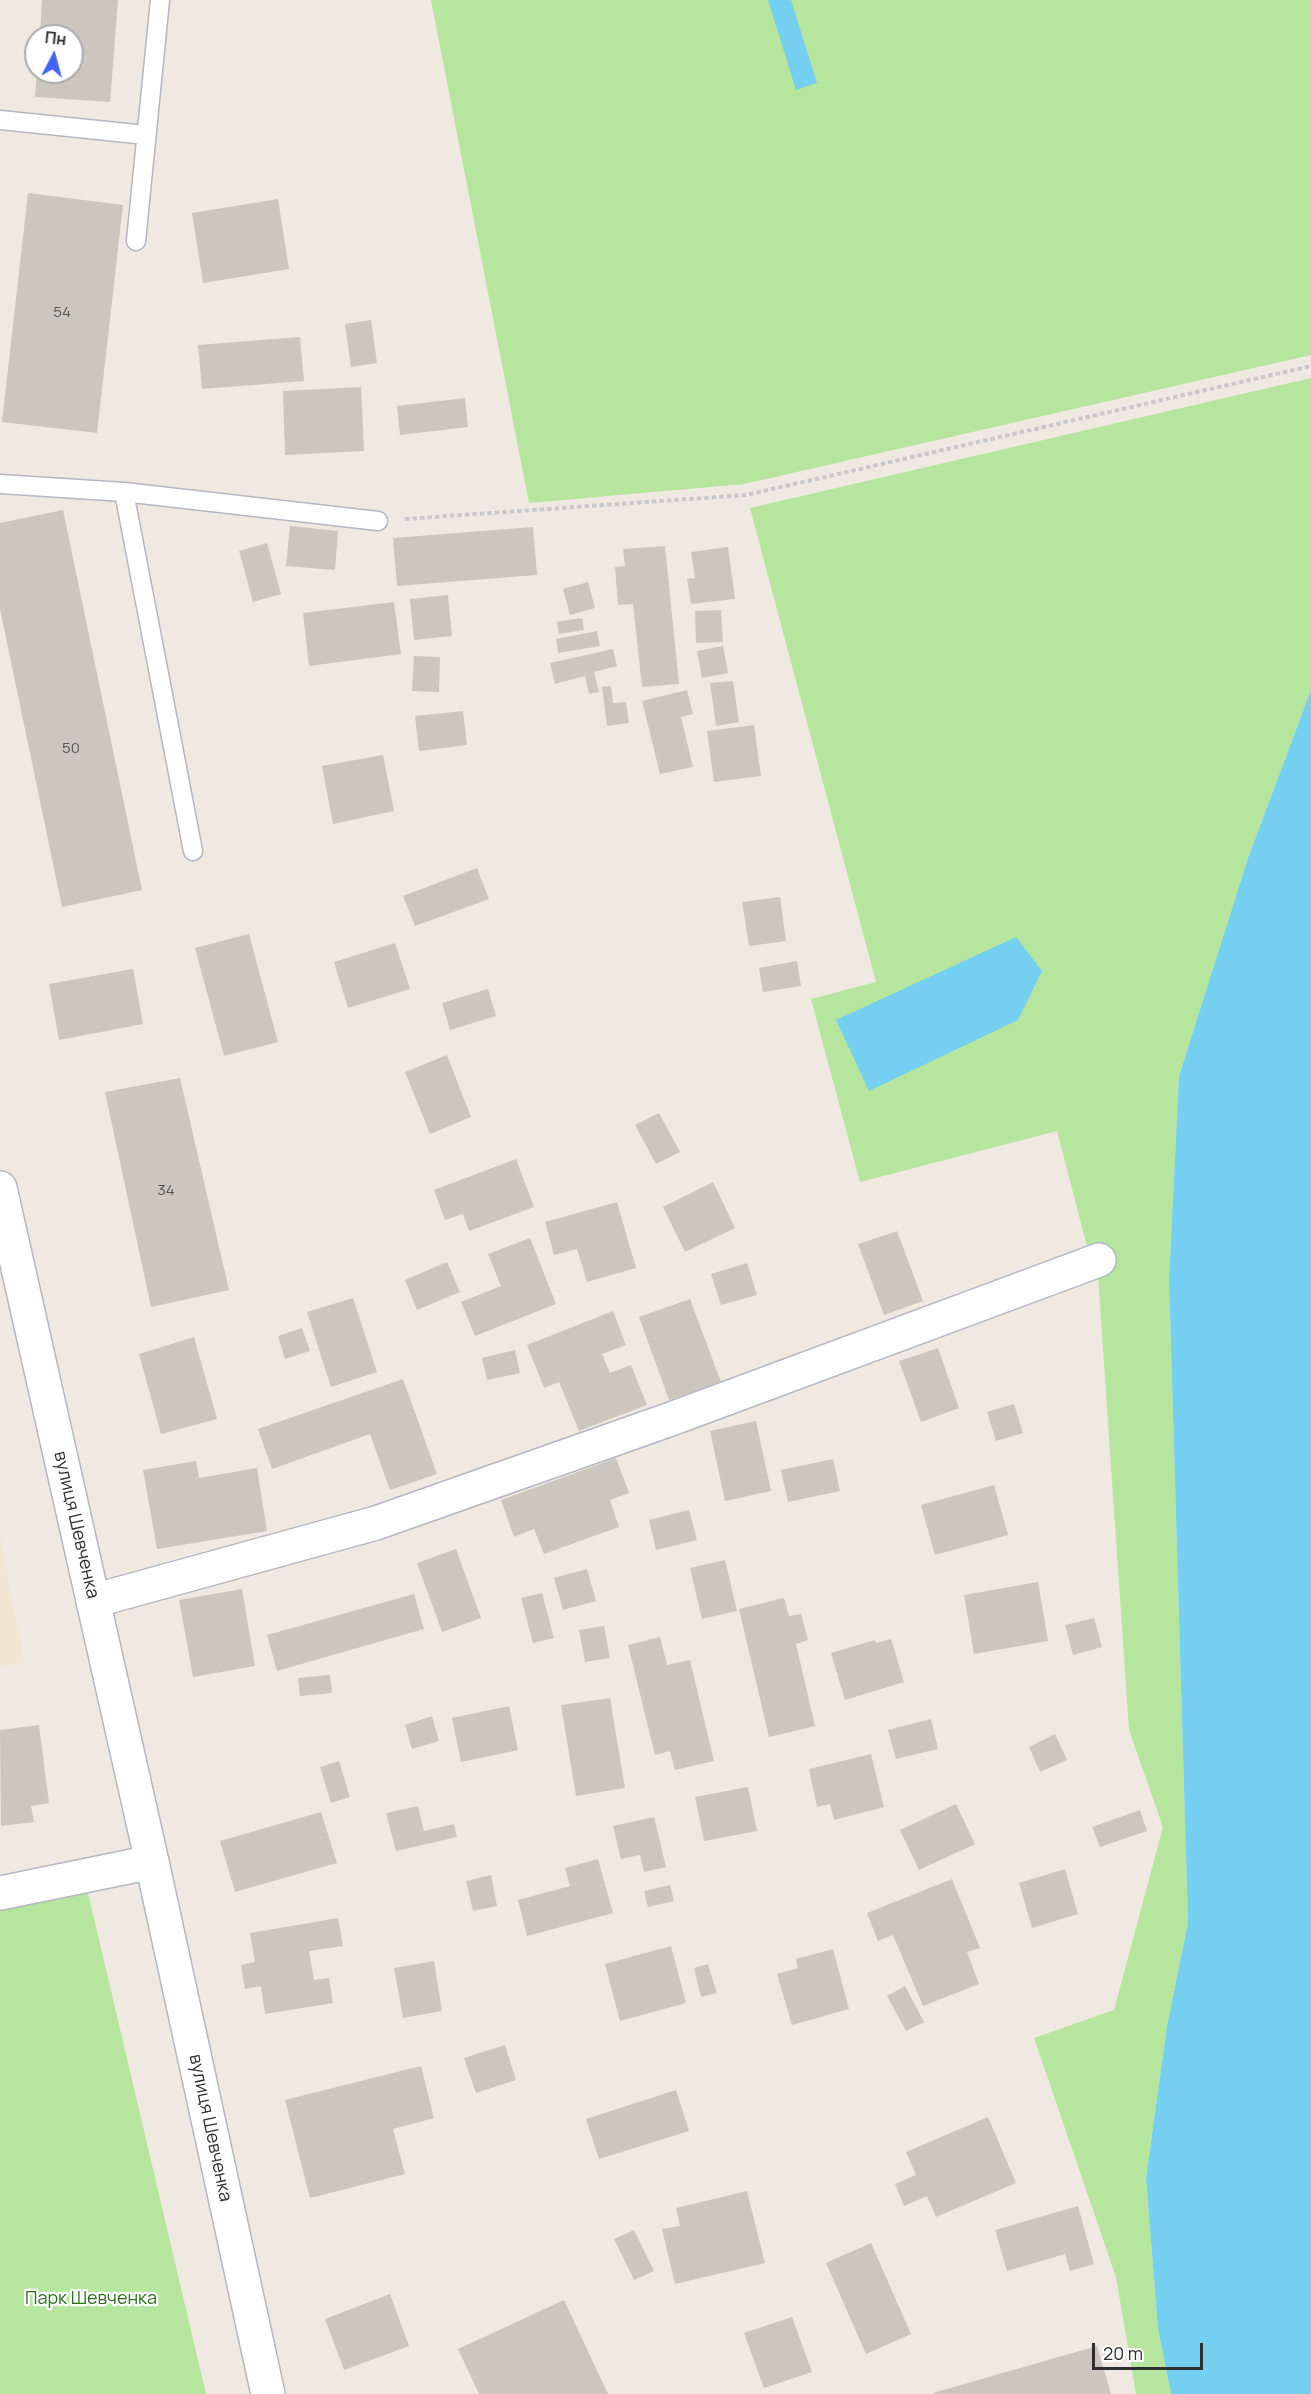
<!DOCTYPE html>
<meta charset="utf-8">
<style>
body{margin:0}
#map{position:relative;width:1311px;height:2394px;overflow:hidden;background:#efe9e1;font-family:Manrope,sans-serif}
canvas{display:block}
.north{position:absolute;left:24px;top:24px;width:60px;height:60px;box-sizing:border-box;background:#fff;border:2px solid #ababab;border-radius:50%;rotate:6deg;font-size:16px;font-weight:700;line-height:24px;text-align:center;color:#2e2e2e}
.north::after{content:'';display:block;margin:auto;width:21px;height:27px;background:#4264fb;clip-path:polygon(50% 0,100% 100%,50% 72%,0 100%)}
.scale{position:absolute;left:1092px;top:2343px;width:111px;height:27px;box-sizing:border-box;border:3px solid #2e2e2e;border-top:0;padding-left:8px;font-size:18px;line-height:21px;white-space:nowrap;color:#2e2e2e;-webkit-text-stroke:4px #fff;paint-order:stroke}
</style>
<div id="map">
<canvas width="1311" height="2394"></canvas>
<div class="north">Пн</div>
<div class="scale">20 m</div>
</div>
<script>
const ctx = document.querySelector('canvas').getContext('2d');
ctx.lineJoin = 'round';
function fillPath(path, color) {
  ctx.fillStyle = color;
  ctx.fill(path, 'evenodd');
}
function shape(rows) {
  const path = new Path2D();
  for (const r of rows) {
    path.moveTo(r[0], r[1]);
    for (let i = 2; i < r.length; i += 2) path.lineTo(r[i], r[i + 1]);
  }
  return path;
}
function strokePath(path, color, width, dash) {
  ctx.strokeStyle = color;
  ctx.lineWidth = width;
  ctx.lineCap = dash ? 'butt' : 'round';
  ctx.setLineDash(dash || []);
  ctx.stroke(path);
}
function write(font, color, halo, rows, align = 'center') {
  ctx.font = font + ' Manrope,sans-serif';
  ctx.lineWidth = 4.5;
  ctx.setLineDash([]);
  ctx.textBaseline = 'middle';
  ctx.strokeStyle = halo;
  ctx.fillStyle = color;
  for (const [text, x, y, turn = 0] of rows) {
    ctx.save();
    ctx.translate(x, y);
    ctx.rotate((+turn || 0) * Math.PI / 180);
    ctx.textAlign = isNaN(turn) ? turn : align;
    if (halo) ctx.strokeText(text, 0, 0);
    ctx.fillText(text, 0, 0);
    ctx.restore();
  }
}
const education = shape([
 [0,1538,24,1663,0,1666]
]);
const green = shape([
 [431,0,1311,0,1311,355,744,484,529,503],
 [1311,378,1311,690,1248,858,1179,1076,1169,1279,1188,1923,1167,2026,1146,2178,1158,2329,1171,2394,1136,2394,1116,2277,1034,2038,1114,2010,1163,1827,1129,1730,1098,1275,1088,1250,1057,1131,860,1182,811,999,876,982,750,508],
 [88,1893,206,2394,0,2394,0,1910]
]);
const water = shape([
 [768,0,791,0,817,83,796,90],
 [1311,690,1311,2394,1171,2394,1158,2329,1146,2178,1167,2026,1188,1923,1169,1279,1179,1076,1248,858],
 [1016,937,1042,971,1018,1020,869,1091,836,1020]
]);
const building = shape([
 [42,0,118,0,110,102,35,97,37,72,72,72,72,36,40,36],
 [28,193,123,205,97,433,2,422],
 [278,199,289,269,203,283,192,213],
 [371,320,377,363,351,367,345,324],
 [300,337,304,381,202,389,198,345],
 [361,387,364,451,285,455,283,391],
 [465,398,468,427,400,435,397,406],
 [63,510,142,890,62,907,0,609,0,523],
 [290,526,338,531,335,570,286,566],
 [533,527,537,575,397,586,393,538],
 [267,543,281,594,253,602,239,551],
 [665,546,679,684,642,687,633,604,618,605,615,567,625,566,623,549],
 [728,547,735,599,691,604,687,579,695,578,691,552],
 [588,582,595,608,570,615,563,589],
 [448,595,452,636,414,640,410,599],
 [394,602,401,654,309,666,303,613],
 [721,610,723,642,696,643,695,611],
 [582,618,584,630,559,634,557,622],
 [597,631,600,646,558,653,556,639],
 [723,646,728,673,702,678,697,651],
 [613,649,617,666,594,672,599,692,589,694,585,676,555,684,550,663],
 [414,656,440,657,439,692,412,691],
 [733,681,739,722,716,726,710,683],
 [611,686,613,703,626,702,629,723,607,726,602,687],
 [687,690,693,714,681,717,693,767,660,774,642,701],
 [463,711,467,745,419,751,415,716],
 [754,725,761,776,714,782,707,731],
 [383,755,394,811,333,824,322,766],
 [477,868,489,899,415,926,403,896],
 [780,897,786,941,749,946,742,902],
 [249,934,278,1042,224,1056,195,948],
 [395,943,410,989,348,1008,334,962],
 [797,961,801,986,763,992,759,968],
 [133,969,143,1024,59,1040,49,984],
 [488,989,496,1016,450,1030,442,1003],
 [447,1055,471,1117,430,1134,405,1072],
 [180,1078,229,1290,151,1307,105,1092],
 [659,1113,680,1152,656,1164,635,1125],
 [516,1159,534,1207,469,1231,463,1214,445,1220,434,1190],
 [713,1182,735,1228,685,1252,663,1207],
 [617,1202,636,1268,587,1282,577,1249,554,1255,545,1222],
 [897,1231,923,1301,884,1315,858,1244],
 [530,1238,556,1304,475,1336,461,1302,501,1286,488,1254],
 [447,1262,460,1292,417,1310,405,1280],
 [747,1263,757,1295,721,1305,711,1274],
 [353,1298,377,1372,331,1387,307,1312],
 [690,1299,721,1382,669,1400,639,1317],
 [613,1311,626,1345,602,1354,610,1373,631,1365,647,1405,579,1431,559,1382,544,1388,527,1345],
 [302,1328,310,1351,285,1359,278,1336],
 [194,1337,217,1419,161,1434,139,1354],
 [938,1348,959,1408,921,1422,899,1361],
 [515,1350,520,1373,487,1380,482,1358],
 [403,1379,437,1474,390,1490,370,1434,272,1469,258,1429],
 [1014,1404,1023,1433,996,1441,987,1412],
 [756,1421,771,1491,725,1501,710,1431],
 [616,1458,629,1493,610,1500,619,1527,544,1554,534,1529,514,1537,501,1500],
 [833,1459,840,1491,788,1502,781,1470],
 [196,1461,199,1478,257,1468,267,1531,157,1549,143,1470],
 [994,1485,1008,1535,935,1555,921,1505],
 [689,1510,697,1540,656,1550,649,1520],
 [456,1549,481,1618,442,1632,417,1563],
 [725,1560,737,1611,702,1619,690,1568],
 [587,1569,596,1601,563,1610,554,1578],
 [1038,1582,1048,1641,974,1654,964,1595],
 [242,1589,255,1666,193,1677,179,1600],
 [542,1593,554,1638,533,1643,521,1598],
 [414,1594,424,1629,277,1671,267,1635],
 [784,1598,789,1616,801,1614,808,1640,796,1644,815,1726,769,1737,739,1609],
 [1094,1618,1102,1647,1073,1655,1065,1625],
 [604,1626,610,1658,585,1662,579,1630],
 [660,1637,667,1665,690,1660,714,1761,675,1770,670,1751,655,1755,628,1645],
 [891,1639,904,1682,845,1700,831,1653,875,1640,876,1643],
 [330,1675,332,1693,300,1696,298,1678],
 [610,1698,625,1788,576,1796,561,1705],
 [509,1706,518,1750,461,1762,452,1718],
 [432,1716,439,1741,412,1749,405,1725],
 [931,1719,938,1749,896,1759,888,1730],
 [39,1725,49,1803,31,1806,34,1822,1,1826,0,1730],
 [1055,1734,1067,1760,1040,1772,1029,1747],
 [871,1754,884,1807,834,1820,830,1804,817,1807,809,1769],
 [339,1761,350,1797,331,1803,320,1767],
 [748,1787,757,1831,704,1841,695,1797],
 [956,1804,975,1844,919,1870,900,1830],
 [418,1806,424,1831,454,1824,457,1837,396,1851,386,1813],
 [1140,1810,1147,1831,1100,1847,1092,1827],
 [321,1812,337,1863,235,1892,220,1841],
 [654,1817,666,1867,644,1872,640,1855,621,1859,613,1826],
 [598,1859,613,1913,527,1936,518,1900,570,1886,565,1868],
 [1065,1869,1078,1914,1032,1928,1019,1883],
 [491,1875,497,1906,473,1911,466,1881],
 [952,1879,980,1948,967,1952,979,1984,923,2006,893,1935,878,1941,867,1913],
 [670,1885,674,1901,648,1907,644,1891],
 [338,1918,343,1946,309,1951,314,1980,329,1978,333,2003,265,2014,261,1986,245,1989,241,1965,255,1962,250,1933],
 [671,1946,686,2003,620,2021,605,1964],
 [833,1949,849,2009,792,2025,777,1974,798,1968,796,1959],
 [434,1961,442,2011,403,2018,394,1968],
 [708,1964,717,1993,701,1997,694,1968],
 [905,1986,924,2022,906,2031,887,1996],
 [505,2045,516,2080,476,2093,464,2058],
 [421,2066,434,2118,393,2129,405,2174,310,2198,285,2100],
 [676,2090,689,2131,599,2159,586,2119],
 [988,2117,1016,2183,936,2217,927,2196,904,2206,895,2184,916,2175,906,2152],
 [747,2191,765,2263,675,2284,662,2229,680,2226,676,2208],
 [1078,2206,1094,2264,1070,2271,1065,2254,1007,2271,995,2230],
 [634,2230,654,2271,634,2280,614,2239],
 [871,2243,911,2334,866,2354,826,2263],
 [390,2294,409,2346,344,2370,325,2319],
 [564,2300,608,2394,479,2394,458,2349],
 [792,2317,812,2372,764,2388,744,2333],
 [1097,2346,1111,2394,933,2394,933,2393]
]);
const path = shape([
 [405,519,746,495,1311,366]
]);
const service = shape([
 [0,120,146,135],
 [136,241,160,0],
 [0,484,124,492,378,521],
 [124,492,193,851]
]);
const minor = shape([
 [93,1601,376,1523,671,1419,1099,1260],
 [0,1893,152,1862]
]);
const secondary = shape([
 [0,1188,152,1862,268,2394]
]);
const numberNames = [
 ["54",62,313],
 ["50",71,749],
 ["34",166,1191]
];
const streetNames = [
 ["вулиця Шевченка",76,1525,77],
 ["вулиця Шевченка",210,2128,78]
];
const parkNames = [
 ["Парк Шевченка",91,2299]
];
fillPath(education, '#f0e6d1');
fillPath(green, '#b6e59e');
fillPath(water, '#75cff0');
fillPath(building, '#cbc7bf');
strokePath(service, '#b4b7c1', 21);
strokePath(minor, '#b4b7c1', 36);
strokePath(secondary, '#b4b7c1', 36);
strokePath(path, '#c9c9c9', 4, [4.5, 3]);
strokePath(service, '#fff', 18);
strokePath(minor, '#fff', 33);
strokePath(secondary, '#fff', 33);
write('15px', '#555452', null, numberNames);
write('18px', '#2e2e2e', '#fff', streetNames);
write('18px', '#2c6e1b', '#fff', parkNames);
</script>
